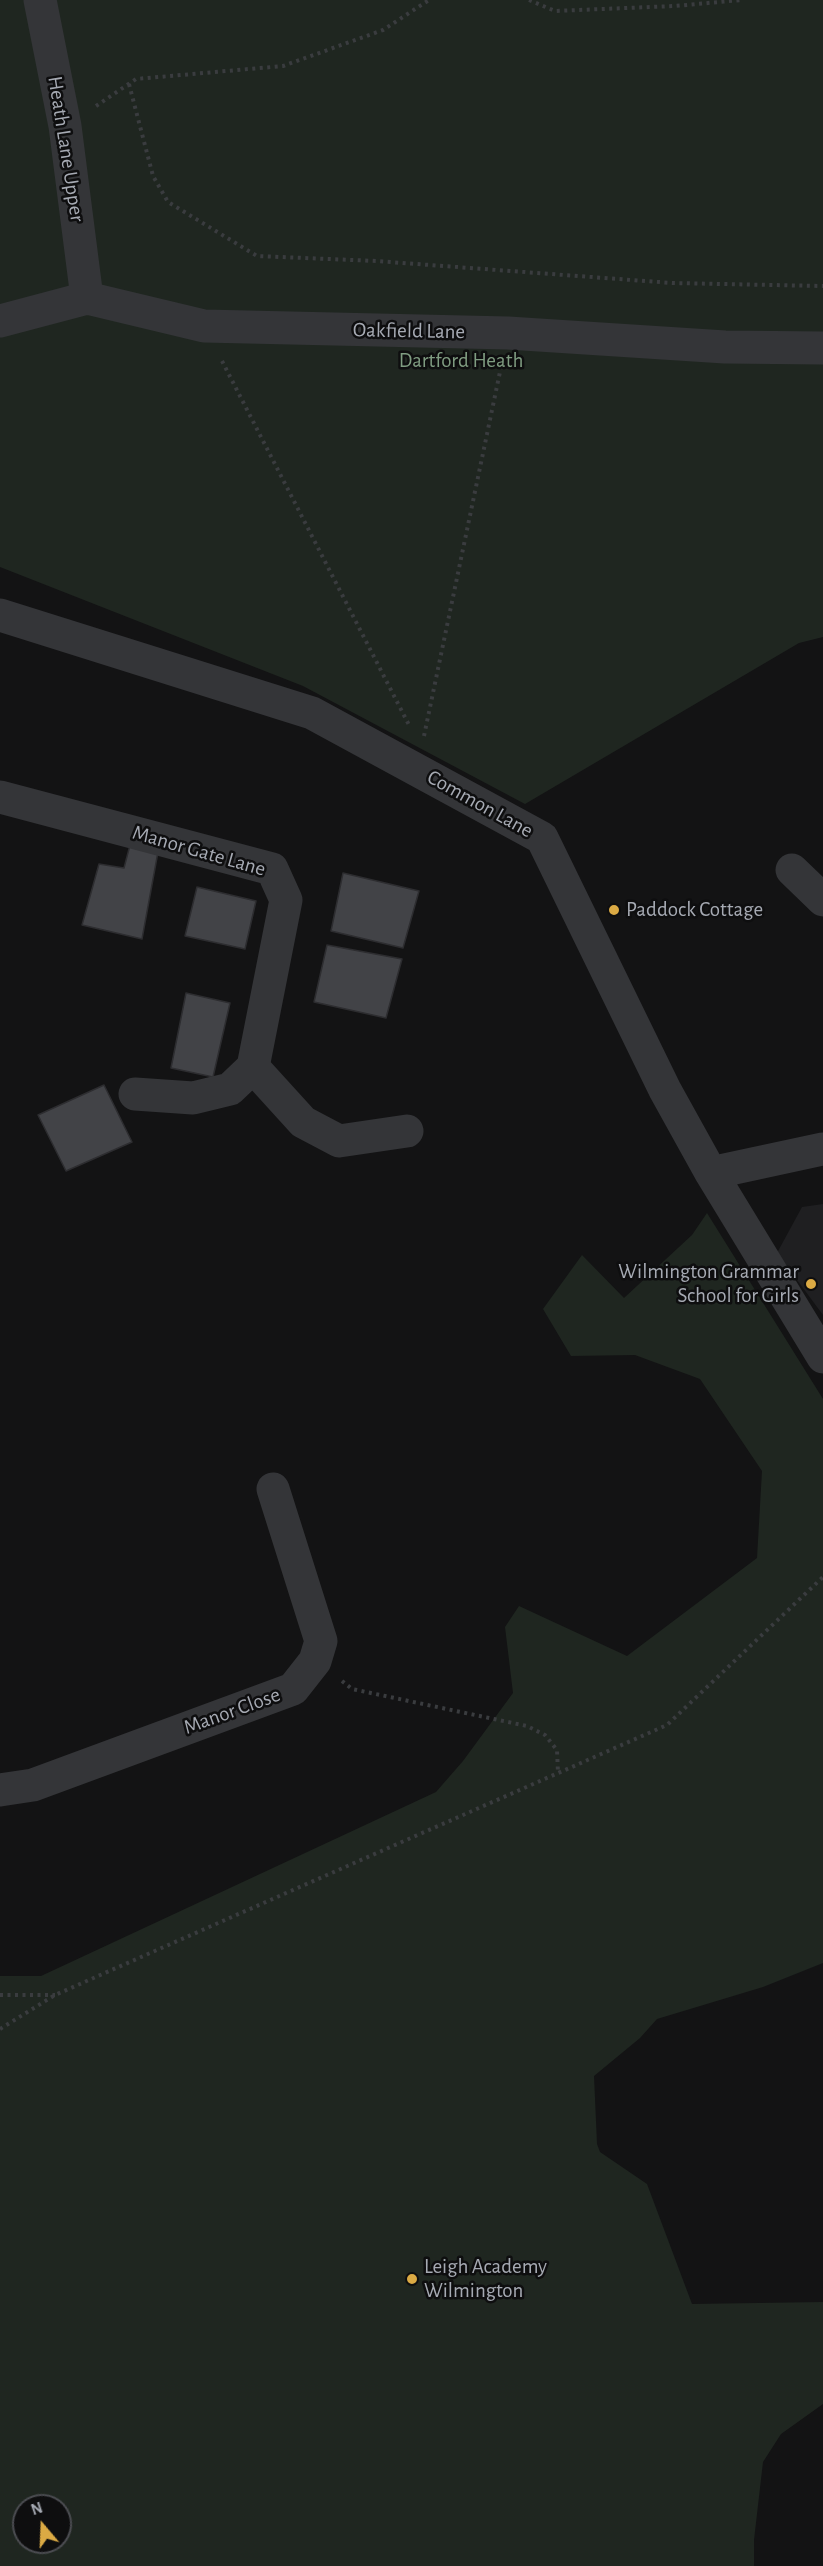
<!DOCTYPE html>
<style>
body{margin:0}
#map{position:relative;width:823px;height:2566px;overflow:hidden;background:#131314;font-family:"Alegreya Sans",sans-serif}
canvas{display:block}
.north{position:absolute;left:12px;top:2494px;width:60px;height:60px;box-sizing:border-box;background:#0e0e0f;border:2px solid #4b4c51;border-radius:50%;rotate:341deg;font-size:16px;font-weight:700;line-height:24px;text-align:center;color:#a6aab3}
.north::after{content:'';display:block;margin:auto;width:21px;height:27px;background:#dbaa44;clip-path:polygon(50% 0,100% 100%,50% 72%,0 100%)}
</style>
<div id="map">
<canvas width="823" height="2566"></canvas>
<div class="north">N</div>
</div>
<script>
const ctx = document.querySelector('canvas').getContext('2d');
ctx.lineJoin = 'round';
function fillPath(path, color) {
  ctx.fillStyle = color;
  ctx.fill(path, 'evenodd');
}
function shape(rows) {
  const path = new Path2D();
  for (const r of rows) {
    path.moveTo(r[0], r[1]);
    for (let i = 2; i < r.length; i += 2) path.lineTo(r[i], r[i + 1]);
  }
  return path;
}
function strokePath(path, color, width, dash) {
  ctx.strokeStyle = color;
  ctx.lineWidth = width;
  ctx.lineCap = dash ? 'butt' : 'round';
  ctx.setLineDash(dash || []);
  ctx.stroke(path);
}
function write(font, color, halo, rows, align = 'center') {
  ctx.font = font + ' "Alegreya Sans",sans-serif';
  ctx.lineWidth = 5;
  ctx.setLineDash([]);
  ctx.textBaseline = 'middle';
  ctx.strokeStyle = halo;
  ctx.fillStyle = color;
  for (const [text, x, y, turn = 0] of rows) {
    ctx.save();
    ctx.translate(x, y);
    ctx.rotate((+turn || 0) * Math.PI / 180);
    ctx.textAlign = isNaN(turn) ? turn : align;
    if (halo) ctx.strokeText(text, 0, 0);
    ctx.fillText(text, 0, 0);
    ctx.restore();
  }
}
const built = shape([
 [823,1204,823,1315,777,1253,802,1207]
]);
const green = shape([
 [0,0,823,0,823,637,799,643,525,804,303,686,0,567],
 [707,1213,823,1399,823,1963,763,1987,657,2019,640,2038,594,2076,597,2144,600,2152,647,2184,692,2304,823,2302,823,2404,781,2434,763,2462,754,2540,754,2566,0,2566,0,1976,41,1976,436,1792,463,1761,513,1693,505,1627,519,1606,627,1656,757,1558,762,1471,700,1379,635,1355,571,1356,543,1309,582,1255,624,1298,692,1235],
 [24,2506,60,2506,60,2542,24,2542]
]);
const building = shape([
 [130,845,158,852,142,939,82,925,99,864,124,868,130,845],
 [343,873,419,891,403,948,331,931,343,873],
 [197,887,256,901,245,949,185,936,197,887],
 [327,945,402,959,386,1018,314,1002,327,945],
 [186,993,230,1003,213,1077,171,1068,186,993],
 [104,1085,132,1142,66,1171,38,1115,104,1085]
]);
const path = shape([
 [529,0,555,11,675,6,741,0],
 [129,84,153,176,168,202,257,256,376,261,672,283,823,286],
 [96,106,136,79,283,66,383,30,429,0],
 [222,361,409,725],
 [424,736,501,367],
 [342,1681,352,1689,527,1726,545,1735,557,1750,558,1773],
 [0,1995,55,1995],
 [0,2029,55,1995,667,1725,823,1577]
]);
const minor = shape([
 [40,0,65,126,87,298],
 [0,321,87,298,204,326,508,333,725,347,823,348],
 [0,615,312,713,542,838,665,1090,711,1173,823,1357],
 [0,797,272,869,286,900,253,1067],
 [792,870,823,900],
 [135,1094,193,1098,230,1089,253,1067,303,1122,339,1141,407,1131],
 [711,1173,823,1149],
 [0,1790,33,1785,293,1689,315,1661,321,1641,273,1489]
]);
const markers = [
 [614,910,6,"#dbaa44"],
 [811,1284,6,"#dbaa44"],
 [412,2279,6,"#dbaa44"]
];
const streetNames = [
 ["Heath Lane Upper",66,149,81],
 ["Oakfield Lane",409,331,1],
 ["Common Lane",480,804,29],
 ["Manor Gate Lane",199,851,16],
 ["Manor Close",232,1711,-20]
];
const parkNames = [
 ["Dartford Heath",461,361]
];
const poiNames = [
 ["Paddock Cottage",626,910],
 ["Wilmington Grammar",799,1272,"right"],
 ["School for Girls",799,1296,"right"],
 ["Leigh Academy",424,2267],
 ["Wilmington",424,2291]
];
fillPath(built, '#1f1f21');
fillPath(green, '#1f2620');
fillPath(building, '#424347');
strokePath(building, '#2d2d30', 1.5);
strokePath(path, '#3a3c3f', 4, [3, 4.5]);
strokePath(minor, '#343538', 33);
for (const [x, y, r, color] of markers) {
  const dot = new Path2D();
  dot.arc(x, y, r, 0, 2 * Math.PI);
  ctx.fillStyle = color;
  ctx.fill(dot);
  strokePath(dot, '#0e0e0f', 2);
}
write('21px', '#a6aab3', '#0e0e0f', streetNames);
write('21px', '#7f9c81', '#0e0e0f', parkNames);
write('21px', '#a6aab3', '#0e0e0f', poiNames, 'left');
</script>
